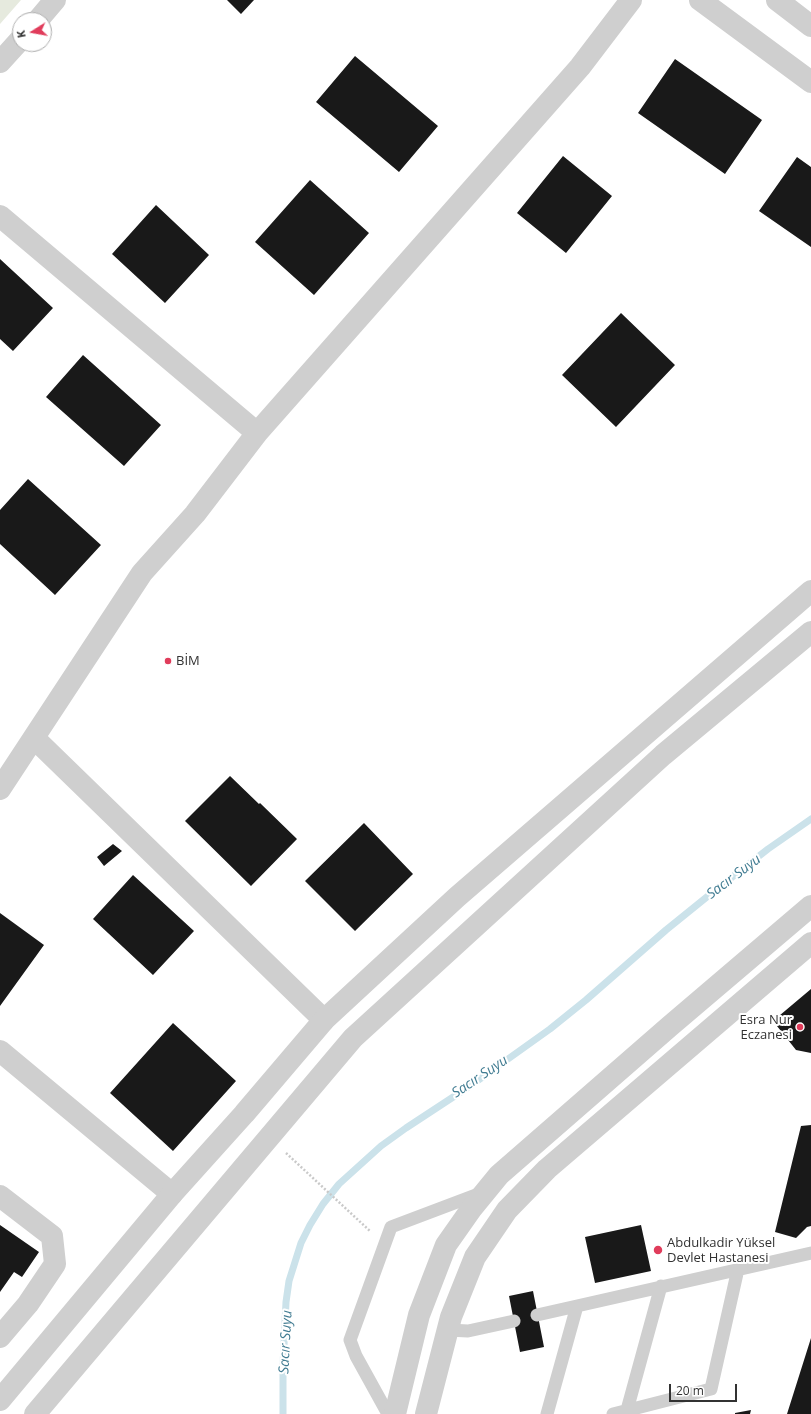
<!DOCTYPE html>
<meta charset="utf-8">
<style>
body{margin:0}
#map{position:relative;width:811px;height:1414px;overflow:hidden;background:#fff;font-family:"Open Sans",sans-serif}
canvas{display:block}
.north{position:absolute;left:12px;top:12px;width:40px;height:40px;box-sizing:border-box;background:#fff;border:1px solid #adadad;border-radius:50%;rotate:259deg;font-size:11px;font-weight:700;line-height:16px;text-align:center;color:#323232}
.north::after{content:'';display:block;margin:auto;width:14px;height:18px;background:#e03c5b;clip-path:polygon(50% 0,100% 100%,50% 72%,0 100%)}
.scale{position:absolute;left:669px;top:1384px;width:68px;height:18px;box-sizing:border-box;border:2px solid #323232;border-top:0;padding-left:5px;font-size:12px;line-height:14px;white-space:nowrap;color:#323232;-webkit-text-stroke:3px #fff;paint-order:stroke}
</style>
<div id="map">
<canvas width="811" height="1414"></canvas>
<div class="north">K</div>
<div class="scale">20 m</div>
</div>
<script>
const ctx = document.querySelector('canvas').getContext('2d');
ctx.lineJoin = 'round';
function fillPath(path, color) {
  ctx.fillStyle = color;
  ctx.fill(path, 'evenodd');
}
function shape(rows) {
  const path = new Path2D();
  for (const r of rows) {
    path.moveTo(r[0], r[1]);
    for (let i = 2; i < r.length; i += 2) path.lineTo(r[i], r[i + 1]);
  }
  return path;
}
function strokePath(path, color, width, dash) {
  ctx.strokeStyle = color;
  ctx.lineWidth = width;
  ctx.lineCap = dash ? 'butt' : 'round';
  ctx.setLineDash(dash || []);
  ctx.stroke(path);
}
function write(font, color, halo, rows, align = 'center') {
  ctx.font = font + ' "Open Sans",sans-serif';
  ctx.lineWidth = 4;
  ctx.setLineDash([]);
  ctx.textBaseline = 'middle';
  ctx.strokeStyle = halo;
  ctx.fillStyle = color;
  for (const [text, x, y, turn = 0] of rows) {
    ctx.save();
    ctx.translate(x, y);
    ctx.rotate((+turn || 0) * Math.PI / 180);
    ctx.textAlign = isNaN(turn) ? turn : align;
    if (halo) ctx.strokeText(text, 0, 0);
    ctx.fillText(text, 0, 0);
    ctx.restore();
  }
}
const green = shape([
 [0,0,21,0,0,24]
]);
const stream = shape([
 [283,1414,283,1366,286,1302,289,1281,301,1243,310,1225,323,1204,339,1184,381,1146,406,1128,473,1084,550,1029,586,1000,666,930,713,892,768,849,811,819]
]);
const building = shape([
 [227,0,254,0,241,14],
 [355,56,438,126,399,172,316,102],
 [675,59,762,120,725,174,638,113],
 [563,156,612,196,566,253,517,213],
 [797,157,811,167,811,247,759,211],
 [310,180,369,233,314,295,255,242],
 [156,205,209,255,165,303,112,254],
 [0,259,53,308,13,351,0,339],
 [621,313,675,365,616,427,562,375],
 [83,355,161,425,124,466,46,397],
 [28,479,101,545,55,595,0,544,0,510],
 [230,776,259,804,260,803,297,839,251,886,185,821],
 [364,823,413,874,355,931,305,881],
 [113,844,122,851,104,866,97,857],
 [133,875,194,931,153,975,93,919],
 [0,913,44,945,0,1006],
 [811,989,811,1053,796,1050,773,1021],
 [173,1023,236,1081,173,1151,110,1093],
 [811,1125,811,1226,807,1227,796,1238,775,1232,801,1126],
 [0,1225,39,1252,22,1277,14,1272,0,1292],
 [641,1225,651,1271,595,1283,585,1237],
 [533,1291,544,1347,520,1352,509,1296],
 [811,1338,811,1414,787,1414],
 [751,1410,750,1414,735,1414,735,1413]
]);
const path = shape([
 [286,1153,370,1231]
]);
const service = shape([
 [537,1315,577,1306],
 [448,1330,468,1331,514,1321],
 [627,1410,661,1286],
 [388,1414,356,1356,350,1340,391,1227,481,1193],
 [547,1414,577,1306,811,1253],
 [613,1414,711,1389,738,1269]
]);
const minor = shape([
 [0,216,257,433],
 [34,738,324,1020],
 [0,789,142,573,195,514,257,433,580,67,631,0],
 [0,1051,172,1194],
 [0,1196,52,1236,55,1264,28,1304,0,1337],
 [395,1414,419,1315,446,1245,472,1208,499,1175,670,1026,811,906],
 [426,1414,451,1317,475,1257,507,1210,547,1169,811,943]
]);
const tertiary = shape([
 [700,0,811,82],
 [777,0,811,26],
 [38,20,55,0],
 [0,62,20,40],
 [0,1400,172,1194,244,1114,324,1020,457,897,811,591],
 [35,1414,353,1038,663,755,811,632]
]);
const markers = [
 [168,661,4,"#e03c5b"],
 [800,1027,4,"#e03c5b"],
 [658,1250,5,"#e03c5b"]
];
const poiNames = [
 ["BİM",176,661],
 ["Esra Nur",792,1020,"right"],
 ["Eczanesi",792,1035,"right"],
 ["Abdulkadir Yüksel",667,1243],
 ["Devlet Hastanesi",667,1258]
];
const waterNames = [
 ["Sacır Suyu",734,877,-37],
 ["Sacır Suyu",480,1077,-34],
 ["Sacır Suyu",286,1342,-87]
];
fillPath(green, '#e6eade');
strokePath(stream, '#cbe2ea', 7);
fillPath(building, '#191919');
strokePath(path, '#c9c9c9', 2.5, [2, 2]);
strokePath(service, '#cfcfcf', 13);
strokePath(minor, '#cfcfcf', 22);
strokePath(tertiary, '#cfcfcf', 22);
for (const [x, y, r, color] of markers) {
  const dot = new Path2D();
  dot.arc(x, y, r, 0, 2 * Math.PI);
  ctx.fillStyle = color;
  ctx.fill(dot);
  strokePath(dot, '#fff', 1.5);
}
write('13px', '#323232', '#fff', poiNames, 'left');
write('italic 14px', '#417c92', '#fff', waterNames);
</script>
